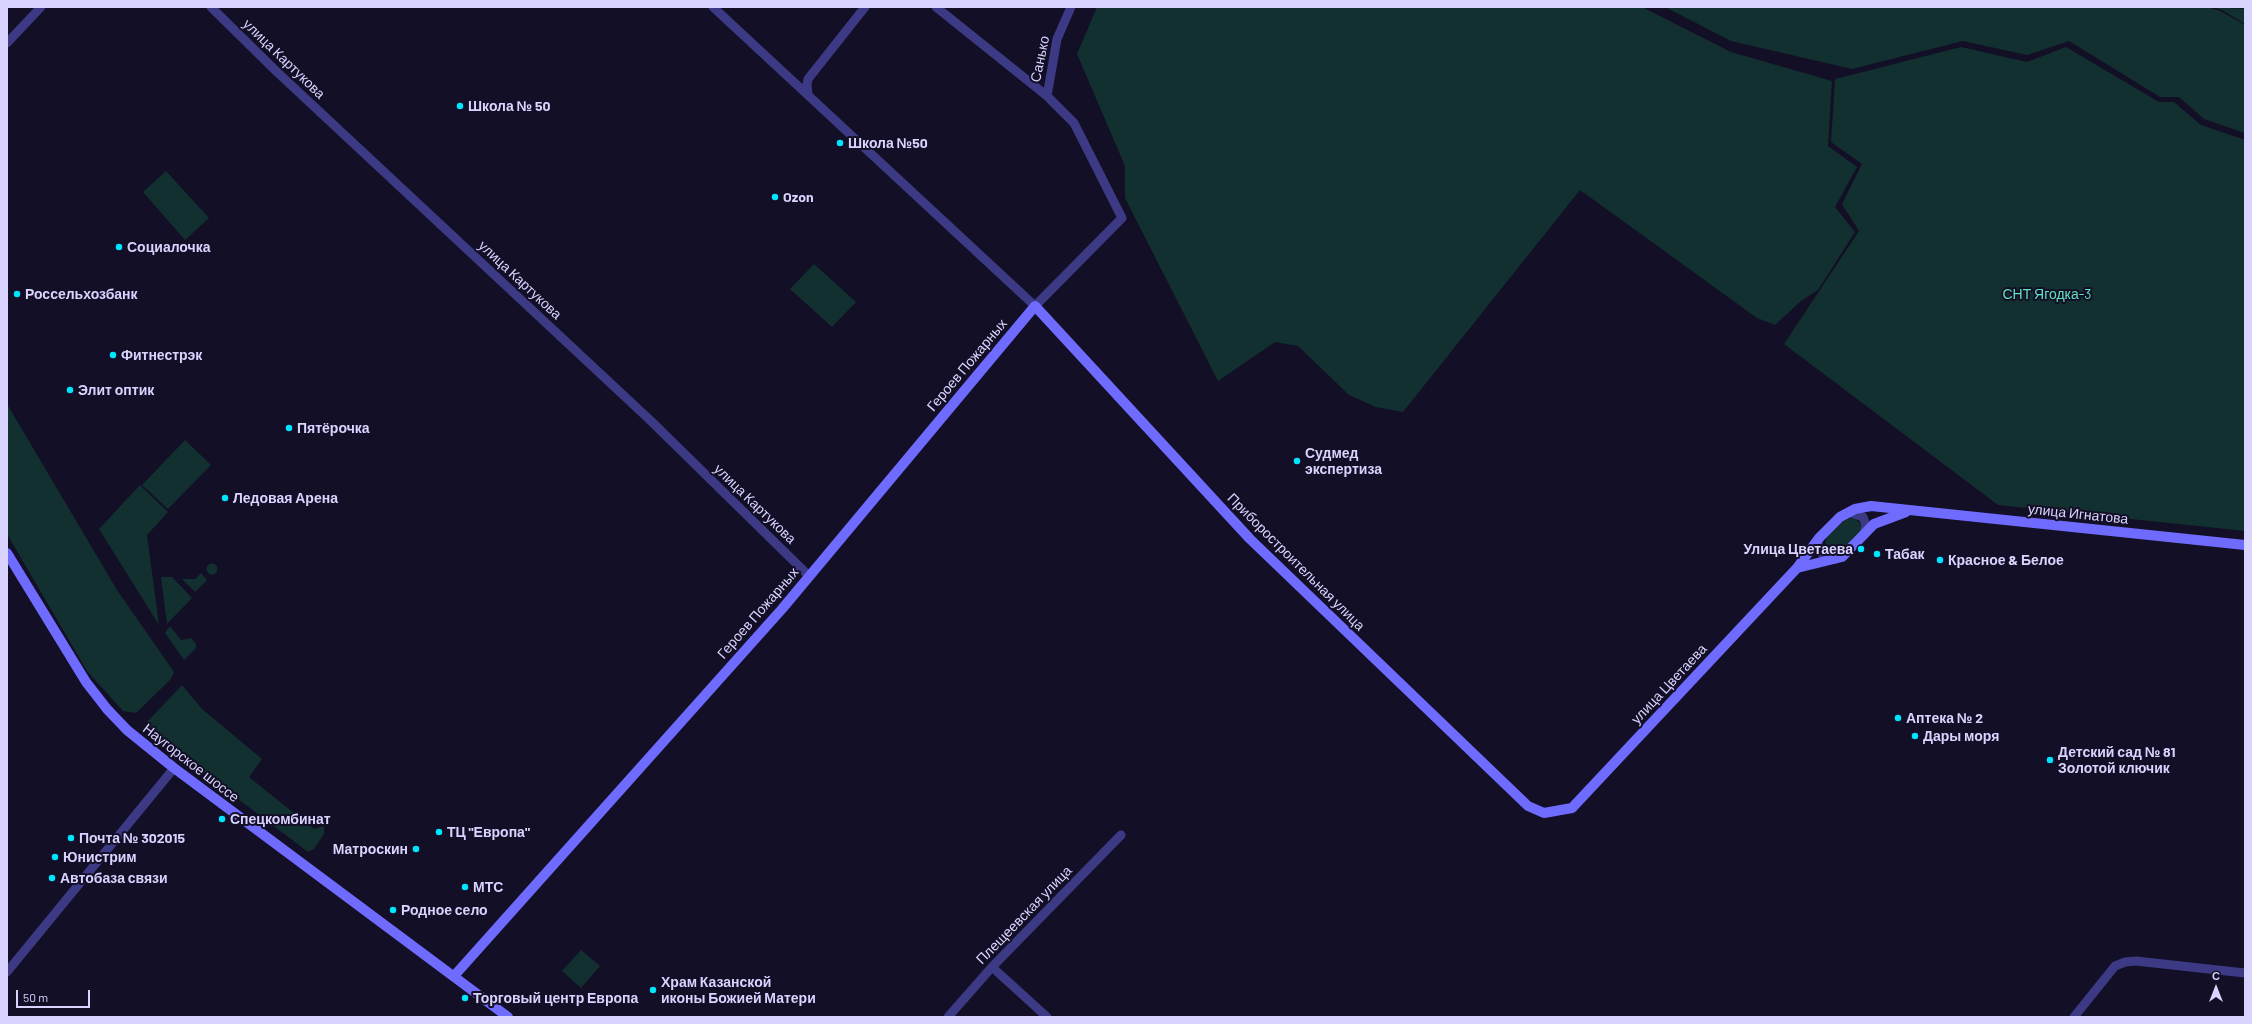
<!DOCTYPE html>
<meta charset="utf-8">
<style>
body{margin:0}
#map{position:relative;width:2252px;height:1024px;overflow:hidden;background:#130f26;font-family:Barlow,sans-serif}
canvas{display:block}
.frame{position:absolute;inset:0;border:8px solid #d9d4ff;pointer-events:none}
.north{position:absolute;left:2196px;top:968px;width:40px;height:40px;-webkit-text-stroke:3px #130f26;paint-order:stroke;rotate:0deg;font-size:11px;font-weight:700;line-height:16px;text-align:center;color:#d9d4ff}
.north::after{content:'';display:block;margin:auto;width:14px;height:18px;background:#d9d4ff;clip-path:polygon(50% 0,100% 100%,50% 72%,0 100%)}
.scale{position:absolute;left:16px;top:990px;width:74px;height:18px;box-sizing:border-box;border:2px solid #d9d4ff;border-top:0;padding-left:5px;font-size:12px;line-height:14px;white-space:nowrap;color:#d9d4ff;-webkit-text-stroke:3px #130f26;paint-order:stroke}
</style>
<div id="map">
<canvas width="2252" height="1024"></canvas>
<div class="frame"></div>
<div class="north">С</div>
<div class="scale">50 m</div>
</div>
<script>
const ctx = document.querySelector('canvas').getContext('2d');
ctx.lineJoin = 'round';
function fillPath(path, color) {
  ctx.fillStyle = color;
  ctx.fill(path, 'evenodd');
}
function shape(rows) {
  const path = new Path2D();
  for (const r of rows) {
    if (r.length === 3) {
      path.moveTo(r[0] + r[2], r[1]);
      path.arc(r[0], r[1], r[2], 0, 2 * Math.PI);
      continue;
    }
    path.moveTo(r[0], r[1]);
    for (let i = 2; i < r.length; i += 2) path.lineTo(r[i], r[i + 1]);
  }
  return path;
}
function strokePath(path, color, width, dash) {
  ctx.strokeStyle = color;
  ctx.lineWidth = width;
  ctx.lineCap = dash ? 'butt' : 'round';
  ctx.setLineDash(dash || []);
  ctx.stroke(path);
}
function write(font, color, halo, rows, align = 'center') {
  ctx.font = font + ' Barlow,sans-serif';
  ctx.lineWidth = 4;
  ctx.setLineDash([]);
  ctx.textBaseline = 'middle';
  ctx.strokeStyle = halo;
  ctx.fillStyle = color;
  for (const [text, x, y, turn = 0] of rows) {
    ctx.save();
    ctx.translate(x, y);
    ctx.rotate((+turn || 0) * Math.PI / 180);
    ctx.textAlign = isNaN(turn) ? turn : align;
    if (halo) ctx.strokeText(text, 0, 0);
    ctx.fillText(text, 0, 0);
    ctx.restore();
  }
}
const green = shape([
 [1097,7,1642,7,1731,52,1832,81,1828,146,1857,167,1835,207,1855,232,1818,290,1801,301,1775,325,1757,318,1580,190,1403,412,1376,407,1349,395,1298,346,1275,342,1218,381,1125,198,1125,166,1077,54],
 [1665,7,2208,7,2220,11,2245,25,2245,133,2204,119,2179,97,2160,97,2069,41,2027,55,1963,41,1852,69,1731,41],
 [2212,7,2245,9,2245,24,2222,10],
 [1961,47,2027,62,2066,47,2159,102,2174,102,2201,125,2245,140,2245,531,1998,505,1784,344,1859,231,1842,204,1862,164,1831,142,1835,79],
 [166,171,209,218,185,240,143,192],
 [814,264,856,302,832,327,790,289],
 [7,404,117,590,174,672,171,679,136,713,123,711,87,671,7,534],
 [185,440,211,465,168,509,142,485],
 [140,485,168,512,147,535,159,625,99,529],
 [1853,517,1861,524,1861,532,1843,551,1838,553,1828,550,1825,545,1827,536,1845,520],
 [212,569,5.5],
 [201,573,207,580,195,592,182,579,195,579],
 [161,577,172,577,192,598,167,624],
 [170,626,181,640,191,638,196,644,196,648,184,660,165,633],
 [182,685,202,709,262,759,249,777,314,829,324,826,324,834,314,849,308,852,147,730,147,722],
 [581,950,600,966,581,988,562,971]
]);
const street = shape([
 [211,7,276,71,651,421,809,576],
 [713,7,1035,306,1122,218,1074,123,1047,96,936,7],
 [7,43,41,7],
 [808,94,807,85,808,79,865,7],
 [1047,96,1057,39,1071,7],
 [1849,512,1863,517,1866,525,1864,535],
 [1819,538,1818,545,1821,553,1835,559],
 [992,967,1047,1017],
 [7,972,174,768],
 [948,1017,992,967,1121,835],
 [2074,1017,2115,966,2125,962,2136,961,2245,973]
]);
const secondary = shape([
 [7,553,86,682,107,709,127,730,174,768,508,1017],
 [1797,568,1842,557,1874,524,1906,512],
 [454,976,782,609,1035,306,1250,539,1528,806,1544,813,1572,808,1797,568,1819,538,1840,517,1855,509,1871,506,2245,545]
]);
const markers = [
 [460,106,4,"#00e5ff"],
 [840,143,4,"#00e5ff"],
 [775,197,4,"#00e5ff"],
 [119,247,4,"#00e5ff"],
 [17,294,4,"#00e5ff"],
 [113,355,4,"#00e5ff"],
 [70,390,4,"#00e5ff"],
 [289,428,4,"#00e5ff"],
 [1297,461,4,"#00e5ff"],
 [225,498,4,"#00e5ff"],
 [1861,549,4,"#00e5ff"],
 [1877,554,4,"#00e5ff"],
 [1940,560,4,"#00e5ff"],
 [1898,718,4,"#00e5ff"],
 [1915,736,4,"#00e5ff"],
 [2050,760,4,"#00e5ff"],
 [222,819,4,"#00e5ff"],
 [439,832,4,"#00e5ff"],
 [71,838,4,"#00e5ff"],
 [416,849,4,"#00e5ff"],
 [55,857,4,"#00e5ff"],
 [52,878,4,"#00e5ff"],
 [465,887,4,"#00e5ff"],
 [393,910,4,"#00e5ff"],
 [653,990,4,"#00e5ff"],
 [465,998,4,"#00e5ff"]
];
const streetNames = [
 ["улица Картукова",284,59,44],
 ["Санько",1040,59,-78],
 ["улица Картукова",520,280,43],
 ["Героев Пожарных",967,365,-50],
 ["улица Картукова",755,504,44],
 ["улица Игнатова",2078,514,6],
 ["Приборостроительная улица",1296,562,45],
 ["Героев Пожарных",758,613,-49],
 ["улица Цветаева",1669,684,-47],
 ["Наугорское шоссе",191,763,38],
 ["Плещеевская улица",1024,915,-46]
];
const poiNames = [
 ["Школа № 50",468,106],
 ["Школа №50",848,143],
 ["Ozon",783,197],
 ["Социалочка",127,247],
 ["Россельхозбанк",25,294],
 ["Фитнестрэк",121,355],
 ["Элит оптик",78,390],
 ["Пятёрочка",297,428],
 ["Судмед",1305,453],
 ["экспертиза",1305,469],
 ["Ледовая Арена",233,498],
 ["Улица Цветаева",1853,549,"right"],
 ["Табак",1885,554],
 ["Красное & Белое",1948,560],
 ["Аптека № 2",1906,718],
 ["Дары моря",1923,736],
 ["Детский сад № 81",2058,752],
 ["Золотой ключик",2058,768],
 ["Спецкомбинат",230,819],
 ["ТЦ \"Европа\"",447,832],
 ["Почта № 302015",79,838],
 ["Матроскин",408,849,"right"],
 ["Юнистрим",63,857],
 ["Автобаза связи",60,878],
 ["МТС",473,887],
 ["Родное село",401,910],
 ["Храм Казанской",661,982],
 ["иконы Божией Матери",661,998],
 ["Торговый центр Европа",473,998]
];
const parkNames = [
 ["СНТ Ягодка-3",2047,294]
];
fillPath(green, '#12302f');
strokePath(street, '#3d3a85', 9);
strokePath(secondary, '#6f6bff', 10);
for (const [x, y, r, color] of markers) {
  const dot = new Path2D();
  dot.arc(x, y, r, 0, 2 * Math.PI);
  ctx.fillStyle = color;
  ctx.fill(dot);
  strokePath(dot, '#130f26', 1.5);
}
write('14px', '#d9d4ff', '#130f26', streetNames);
write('bold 14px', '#d9d4ff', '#130f26', poiNames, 'left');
write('14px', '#5fe0c0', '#130f26', parkNames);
</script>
